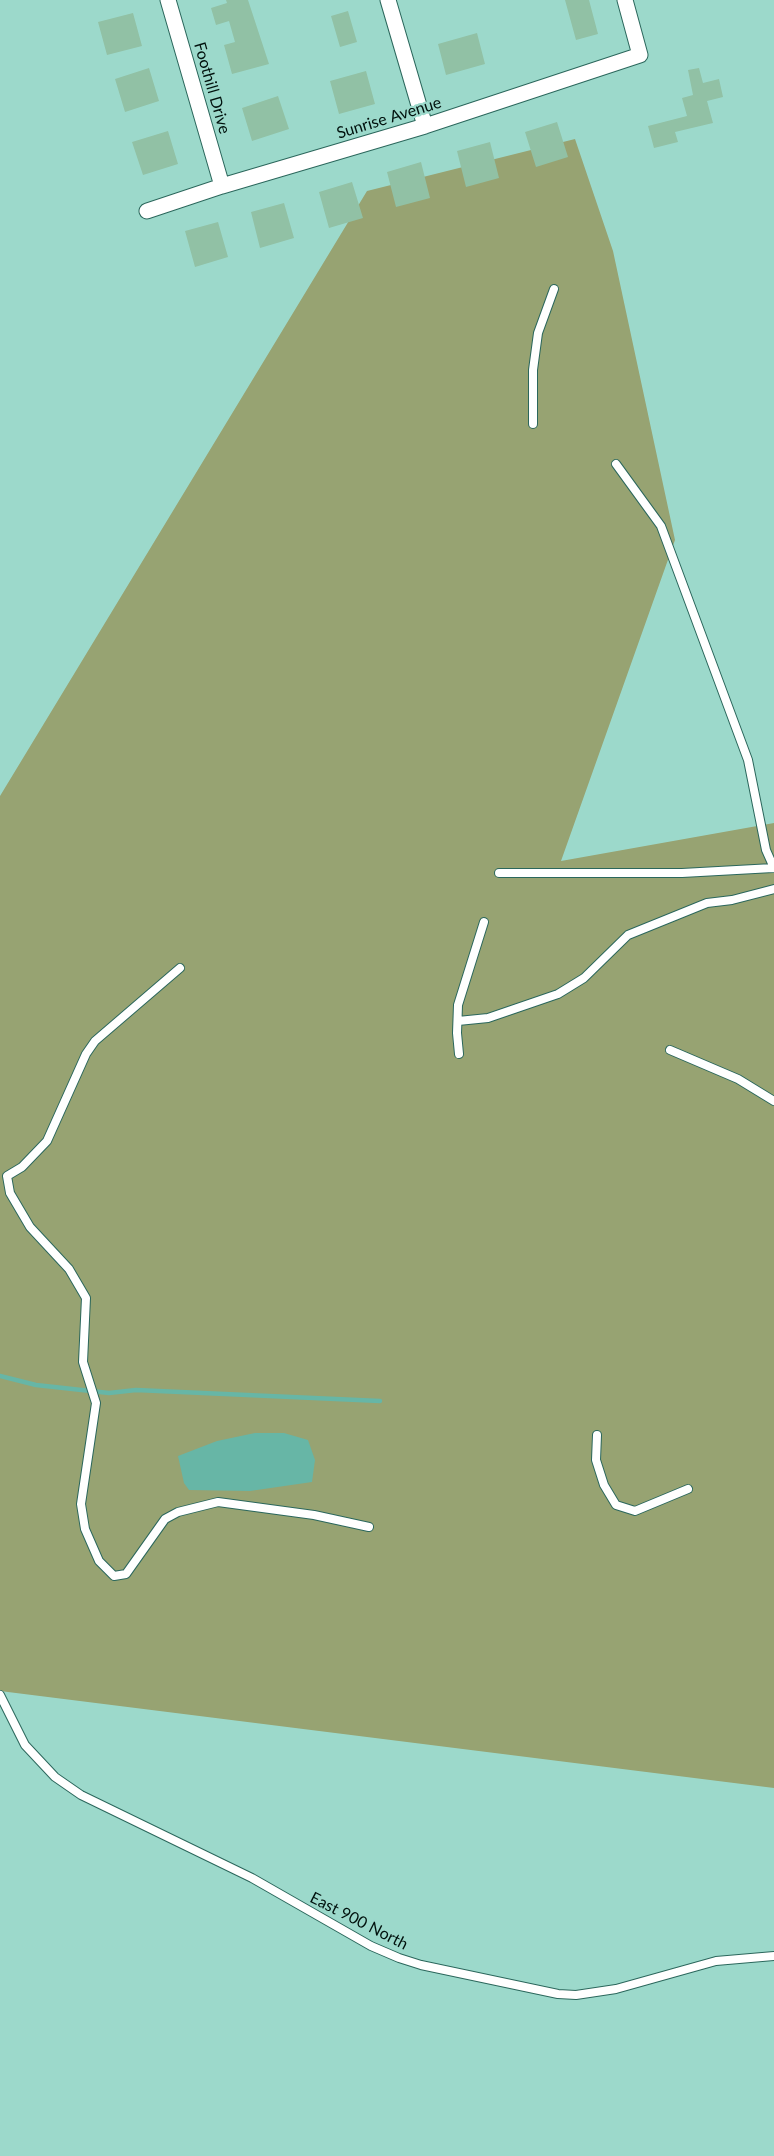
<!DOCTYPE html>
<style>
body{margin:0}
canvas{display:block;background:#9cd9cb}
</style>
<canvas width="774" height="2156"></canvas>
<script>
const ctx = document.querySelector('canvas').getContext('2d');
ctx.lineJoin = 'round';
function fillPath(path, color) {
  ctx.fillStyle = color;
  ctx.fill(path, 'evenodd');
}
function shape(rows) {
  const path = new Path2D();
  for (const r of rows) {
    path.moveTo(r[0], r[1]);
    for (let i = 2; i < r.length; i += 2) path.lineTo(r[i], r[i + 1]);
  }
  return path;
}
function strokePath(path, color, width, dash) {
  ctx.strokeStyle = color;
  ctx.lineWidth = width;
  ctx.lineCap = dash ? 'butt' : 'round';
  ctx.setLineDash(dash || []);
  ctx.stroke(path);
}
function write(font, color, halo, rows, align = 'center') {
  ctx.font = font + ' Lato,sans-serif';
  ctx.lineWidth = 4.5;
  ctx.setLineDash([]);
  ctx.textBaseline = 'middle';
  ctx.strokeStyle = halo;
  ctx.fillStyle = color;
  for (const [text, x, y, turn = 0] of rows) {
    ctx.save();
    ctx.translate(x, y);
    ctx.rotate((+turn || 0) * Math.PI / 180);
    ctx.textAlign = isNaN(turn) ? turn : align;
    if (halo) ctx.strokeText(text, 0, 0);
    ctx.fillText(text, 0, 0);
    ctx.restore();
  }
}
const green = shape([
 [575,139,613,251,675,540,561,861,774,823,774,1788,0,1691,0,796,367,191]
]);
const water = shape([
 [255,1433,284,1433,308,1440,315,1460,312,1482,250,1491,189,1490,184,1483,178,1456,217,1441]
]);
const stream = shape([
 [0,1376,36,1385,109,1393,136,1390,380,1401]
]);
const building = shape([
 [226,0,248,0,269,64,232,74,224,45,235,42,229,21,216,25,211,8,227,3],
 [565,0,589,0,598,34,576,40],
 [348,11,357,42,340,47,331,16],
 [133,13,142,46,107,55,98,22],
 [477,33,485,64,446,75,438,44],
 [149,68,159,101,125,112,115,79],
 [699,68,703,83,719,79,723,97,707,101,713,123,675,132,678,142,654,148,648,126,687,116,682,98,693,95,688,70],
 [366,71,375,104,339,114,330,81],
 [278,96,289,129,252,141,242,108],
 [557,122,568,157,536,167,525,132],
 [168,131,178,164,143,175,132,142],
 [490,142,499,178,466,187,457,151],
 [421,162,430,198,396,207,387,172],
 [352,182,363,218,329,228,319,192],
 [284,203,294,238,260,248,251,212],
 [218,222,228,257,195,267,185,231]
]);
const lane = shape([
 [533,424,533,370,538,333,554,289],
 [616,464,661,526,748,760,766,850,774,868],
 [499,873,682,873,773,868],
 [180,968,95,1041,86,1054,47,1141,22,1167,7,1176,10,1193,30,1227,69,1269,86,1298,83,1362,96,1403,81,1504,85,1529,99,1561,114,1576,126,1574,165,1519,178,1512,218,1502,314,1515,369,1527],
 [458,1021,488,1018,558,994,584,978,628,935,707,903,732,900,774,889],
 [670,1050,738,1079,774,1101],
 [459,1054,457,1033,458,1005,484,922],
 [597,1435,596,1460,604,1485,616,1505,635,1511,688,1489],
 [0,1695,25,1745,55,1777,81,1795,252,1878,371,1946,399,1958,421,1965,558,1994,576,1995,616,1989,716,1961,774,1956]
]);
const street = shape([
 [168,0,222,186],
 [388,0,425,126],
 [147,211,222,186,425,126,640,55,625,0]
]);
const streetNames = [
 ["Foothill Drive",212,88,74],
 ["Sunrise Avenue",389,118,-17],
 ["East 900 North",359,1921,27]
];
fillPath(green, '#97a372');
fillPath(water, '#67b6a6');
strokePath(stream, '#67b6a6', 4.5);
fillPath(building, '#91c1a5');
strokePath(lane, '#2b675c', 10);
strokePath(street, '#2b675c', 17);
strokePath(lane, '#fff', 8);
strokePath(street, '#fff', 15);
write('16px', '#00110d', '#9cd9cb', streetNames);
</script>
